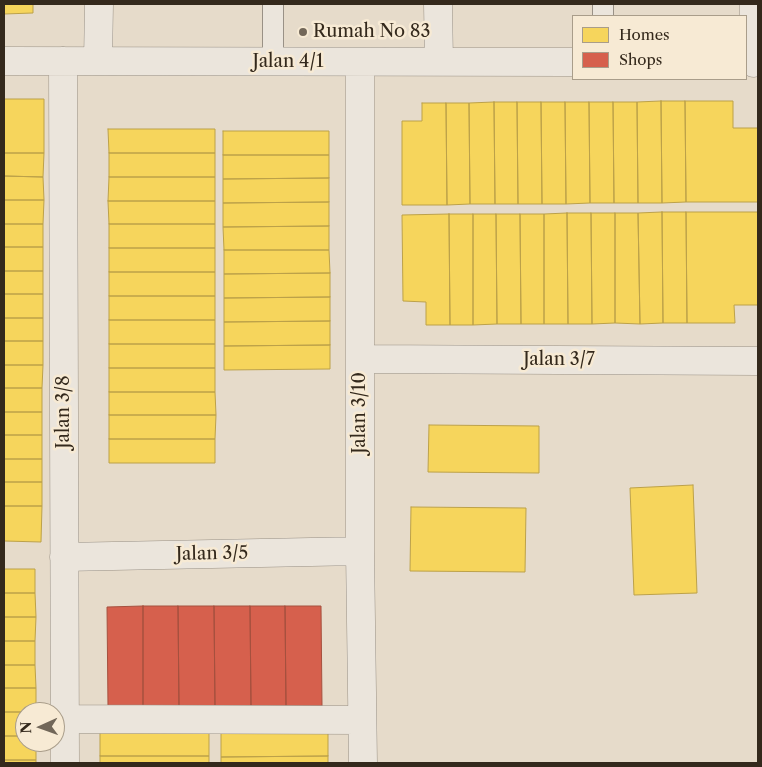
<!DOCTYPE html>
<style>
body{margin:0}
#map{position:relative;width:762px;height:767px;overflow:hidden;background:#e6dbca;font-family:"Libre Caslon Text",serif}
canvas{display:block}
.frame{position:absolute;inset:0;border:5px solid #34291c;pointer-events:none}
.legend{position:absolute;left:572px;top:15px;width:175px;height:65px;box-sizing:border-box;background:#f7ead4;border:1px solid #a99d8a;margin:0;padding:6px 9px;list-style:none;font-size:15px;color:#34291c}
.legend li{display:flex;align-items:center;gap:10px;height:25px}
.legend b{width:25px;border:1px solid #a99d8a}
.north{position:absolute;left:15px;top:702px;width:50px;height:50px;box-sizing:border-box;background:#f7ead4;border:1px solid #a99d8a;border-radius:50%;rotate:268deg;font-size:14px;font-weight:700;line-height:20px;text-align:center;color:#34291c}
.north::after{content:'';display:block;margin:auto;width:18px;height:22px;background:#726759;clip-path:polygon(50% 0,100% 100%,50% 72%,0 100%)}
</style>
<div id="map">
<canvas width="762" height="767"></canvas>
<div class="frame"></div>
<ul class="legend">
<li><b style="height:14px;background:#f6d55c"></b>Homes</li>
<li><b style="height:14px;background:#d6604d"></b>Shops</li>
</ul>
<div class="north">N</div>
</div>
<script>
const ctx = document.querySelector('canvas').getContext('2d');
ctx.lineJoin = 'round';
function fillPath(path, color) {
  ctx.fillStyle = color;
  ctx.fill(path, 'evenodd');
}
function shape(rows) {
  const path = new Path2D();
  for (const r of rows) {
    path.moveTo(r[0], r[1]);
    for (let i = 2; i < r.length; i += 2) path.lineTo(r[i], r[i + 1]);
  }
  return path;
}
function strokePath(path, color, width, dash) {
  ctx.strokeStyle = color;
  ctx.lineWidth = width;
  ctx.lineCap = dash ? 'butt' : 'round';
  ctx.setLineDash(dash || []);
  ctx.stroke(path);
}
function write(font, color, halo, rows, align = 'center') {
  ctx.font = font + ' "Libre Caslon Text",serif';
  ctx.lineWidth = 5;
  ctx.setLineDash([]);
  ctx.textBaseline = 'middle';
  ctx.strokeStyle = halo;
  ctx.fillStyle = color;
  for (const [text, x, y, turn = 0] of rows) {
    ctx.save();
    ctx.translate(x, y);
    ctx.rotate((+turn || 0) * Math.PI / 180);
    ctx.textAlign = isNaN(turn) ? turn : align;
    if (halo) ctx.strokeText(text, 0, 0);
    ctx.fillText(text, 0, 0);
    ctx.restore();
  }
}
const homes = shape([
 [4,4,33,4,33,13,4,14,4,4],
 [4,99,44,99,44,153,4,153,4,99],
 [661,101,662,203,638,203,637,102,661,101],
 [661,101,685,101,686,202,662,203,661,101],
 [685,101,733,101,733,128,758,128,758,202,686,202,685,101],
 [494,102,495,204,470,204,469,103,494,102],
 [494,102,517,102,518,204,495,204,494,102],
 [517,102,541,102,542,204,518,204,517,102],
 [541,102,565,102,566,204,542,204,541,102],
 [565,102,589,102,590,203,566,204,565,102],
 [589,102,613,102,614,203,590,203,589,102],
 [613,102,637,102,638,203,614,203,613,102],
 [422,103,446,103,447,205,402,205,402,121,422,121,422,103],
 [446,103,469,103,470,204,447,205,446,103],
 [108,129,215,129,215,153,109,153,108,129],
 [223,131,329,131,329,155,223,155,223,131],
 [4,153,44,153,43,177,4,176,4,153],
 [109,153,215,153,215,177,109,177,109,153],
 [223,155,329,155,329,178,223,179,223,155],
 [4,176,43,177,44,200,4,200,4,176],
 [109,177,215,177,215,201,108,201,109,177],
 [329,178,329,202,223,203,223,179,329,178],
 [4,200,44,200,43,224,4,224,4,200],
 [108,201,215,201,215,224,109,224,108,201],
 [329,202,329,226,223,227,223,203,329,202],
 [662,212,686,212,687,323,663,323,662,212],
 [662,212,663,323,640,324,638,213,662,212],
 [686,212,758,212,758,305,734,305,735,323,687,323,686,212],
 [567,213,591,213,592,324,568,324,567,213],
 [567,213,568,324,544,324,544,214,567,213],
 [591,213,615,213,615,323,592,324,591,213],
 [615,213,638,213,640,324,615,323,615,213],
 [449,214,450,325,426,325,426,302,403,301,402,215,449,214],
 [449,214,473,214,473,325,450,325,449,214],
 [473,214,496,214,497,324,473,325,473,214],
 [496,214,520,214,521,324,497,324,496,214],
 [520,214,544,214,544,324,521,324,520,214],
 [4,224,43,224,43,247,4,247,4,224],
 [109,224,215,224,215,248,109,248,109,224],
 [329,226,329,250,224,250,223,227,329,226],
 [4,247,43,247,43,271,4,271,4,247],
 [109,248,215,248,215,272,109,272,109,248],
 [224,250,329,250,330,273,224,274,224,250],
 [4,271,43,271,43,294,4,294,4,271],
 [109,272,215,272,215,296,109,296,109,272],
 [330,273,330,297,224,298,224,274,330,273],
 [4,294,43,294,43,318,4,318,4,294],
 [109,296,215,296,215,320,109,320,109,296],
 [330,297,330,321,224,322,224,298,330,297],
 [4,318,43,318,43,341,4,341,4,318],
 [109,320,215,320,215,344,109,344,109,320],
 [330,321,330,345,224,346,224,322,330,321],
 [4,341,43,341,43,365,4,365,4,341],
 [109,344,215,344,215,368,109,368,109,344],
 [330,345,330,369,224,370,224,346,330,345],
 [4,365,43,365,42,388,4,388,4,365],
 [109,368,215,368,215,392,109,392,109,368],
 [4,388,42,388,42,412,4,412,4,388],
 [109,392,215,392,216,415,109,415,109,392],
 [4,412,42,412,42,435,4,435,4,412],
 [109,415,216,415,215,439,109,439,109,415],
 [429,425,539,426,539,473,428,472,429,425],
 [4,435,42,435,42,459,4,459,4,435],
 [109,439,215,439,215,463,109,463,109,439],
 [4,459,42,459,42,482,4,482,4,459],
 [4,482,42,482,42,506,4,506,4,482],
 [693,485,697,593,634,595,630,488,693,485],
 [4,506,42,506,41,542,4,541,4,506],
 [411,507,526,508,525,572,410,571,411,507],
 [4,569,35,569,35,593,4,593,4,569],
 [4,593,35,593,36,617,4,617,4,593],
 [4,617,36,617,35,641,4,641,4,617],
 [4,641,35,641,35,665,4,665,4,641],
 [4,665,35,665,36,688,4,688,4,665],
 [4,688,36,688,36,712,4,712,4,688],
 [4,712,25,712,25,736,4,736,4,712],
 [100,732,209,732,209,756,100,756,100,732],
 [328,732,328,756,221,757,221,733,328,732],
 [4,736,25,736,25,742,36,742,36,760,4,760,4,736],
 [100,756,209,756,209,763,100,763,100,756],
 [328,756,328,763,221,763,221,757,328,756],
 [4,760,36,760,36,763,4,763,4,760]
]);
const shops = shape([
 [143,606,143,707,108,707,107,607,143,606],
 [143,606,178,606,179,707,143,707,143,606],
 [178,606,214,606,215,707,179,707,178,606],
 [214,606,250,606,251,706,215,707,214,606],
 [250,606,285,606,286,706,251,706,250,606],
 [285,606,321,606,322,706,286,706,285,606]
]);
const lane = shape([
 [603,4,603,16],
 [273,62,273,4]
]);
const street = shape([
 [438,4,439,62],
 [4,61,573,62],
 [63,61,65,763],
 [98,61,99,4],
 [360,62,360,551,363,763],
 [754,63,754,4],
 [360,359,758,361],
 [64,557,360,551],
 [65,719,362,720]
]);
const markers = [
 [303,32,5,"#726759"]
];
const poiNames = [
 ["Rumah No 83",313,32]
];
const streetNames = [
 ["Jalan 4/1",288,62],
 ["Jalan 3/7",559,360],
 ["Jalan 3/8",64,412,-90],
 ["Jalan 3/10",360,413,-90],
 ["Jalan 3/5",212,554,-1]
];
fillPath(homes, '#f6d55c');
strokePath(homes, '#bca149', 1);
fillPath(shops, '#d6604d');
strokePath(shops, '#a5503e', 1);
strokePath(lane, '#999186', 22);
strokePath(street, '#999186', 29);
strokePath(lane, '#ebe5dc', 20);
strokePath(street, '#ebe5dc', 28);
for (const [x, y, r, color] of markers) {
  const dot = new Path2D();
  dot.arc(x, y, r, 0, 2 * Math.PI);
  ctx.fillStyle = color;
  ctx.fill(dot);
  strokePath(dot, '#f7ead4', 2);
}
write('18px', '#34291c', '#f7ead4', poiNames, 'left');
write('18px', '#34291c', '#f7ead4', streetNames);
</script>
